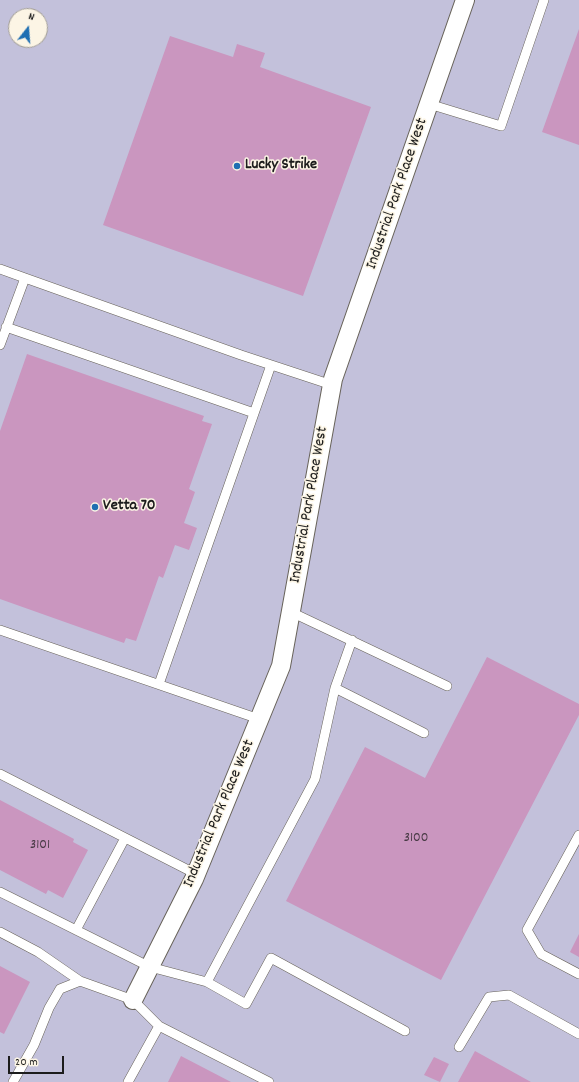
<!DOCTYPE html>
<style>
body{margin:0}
#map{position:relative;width:579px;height:1082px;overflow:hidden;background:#f5e7cd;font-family:Dekko,sans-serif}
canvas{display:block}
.north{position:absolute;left:8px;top:8px;width:40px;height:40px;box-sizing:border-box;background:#fcf5e5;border:1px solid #a29e95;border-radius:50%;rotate:17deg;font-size:11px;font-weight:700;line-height:16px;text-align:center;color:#1c1c1c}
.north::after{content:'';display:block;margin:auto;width:14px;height:18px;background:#1f6fb2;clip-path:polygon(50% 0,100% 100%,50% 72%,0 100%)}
.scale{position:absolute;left:8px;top:1056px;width:56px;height:18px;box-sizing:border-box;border:2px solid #1c1c1c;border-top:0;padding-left:5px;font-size:12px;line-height:14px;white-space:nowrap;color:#1c1c1c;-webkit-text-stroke:3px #fcf5e5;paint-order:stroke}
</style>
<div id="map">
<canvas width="579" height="1082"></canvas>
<div class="north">N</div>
<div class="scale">20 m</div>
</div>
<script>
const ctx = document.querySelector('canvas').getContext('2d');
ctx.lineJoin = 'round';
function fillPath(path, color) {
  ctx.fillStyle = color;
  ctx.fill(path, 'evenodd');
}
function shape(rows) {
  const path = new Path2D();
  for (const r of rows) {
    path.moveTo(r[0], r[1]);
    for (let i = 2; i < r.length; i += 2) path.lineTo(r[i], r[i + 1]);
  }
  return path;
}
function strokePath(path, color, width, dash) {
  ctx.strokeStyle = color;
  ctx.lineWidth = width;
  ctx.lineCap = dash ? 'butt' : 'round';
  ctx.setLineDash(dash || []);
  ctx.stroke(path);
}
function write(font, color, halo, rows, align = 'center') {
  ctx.font = font + ' Dekko,sans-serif';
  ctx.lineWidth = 3;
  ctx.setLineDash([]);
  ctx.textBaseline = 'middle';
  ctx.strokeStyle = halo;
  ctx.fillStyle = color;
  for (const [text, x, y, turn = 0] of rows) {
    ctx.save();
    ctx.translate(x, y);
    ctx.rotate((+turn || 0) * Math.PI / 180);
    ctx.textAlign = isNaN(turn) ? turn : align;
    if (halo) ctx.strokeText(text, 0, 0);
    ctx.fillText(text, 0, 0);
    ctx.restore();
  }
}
const industrial = shape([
 [0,0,579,0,579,1082,0,1082],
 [16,16,40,16,40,40,16,40]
]);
const building = shape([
 [579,29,579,145,542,132],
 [170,36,233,57,237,44,265,53,260,67,371,107,303,296,103,225],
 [27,354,204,416,202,421,212,424,189,489,195,492,184,523,197,528,189,550,175,545,163,578,159,576,136,641,126,638,124,643,0,599,0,431],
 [487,657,579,704,579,715,441,980,286,901,365,747,425,778],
 [0,800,74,839,73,842,88,850,63,898,48,890,46,894,0,870],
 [579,934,579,957,570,952],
 [0,966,30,982,4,1034,0,1032],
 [475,1051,531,1082,458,1082],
 [181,1056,231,1082,168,1082],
 [434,1057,449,1064,440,1082,424,1075]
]);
const lane = shape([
 [429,104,501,126,544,0],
 [0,269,25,278],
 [6,327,254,413],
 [0,345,25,278,241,355,332,385],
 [291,612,447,686],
 [0,630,259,719],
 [352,640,335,688,424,733],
 [159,684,271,365],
 [0,774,196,874],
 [579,835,527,930,541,954,579,974],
 [0,892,150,967,207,982,315,779,335,688],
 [76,930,125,838],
 [0,932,38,952,80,981,133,1000,159,1026,269,1082],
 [207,982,246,1004,271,958,405,1031],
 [459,1047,489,997,509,995,579,1034],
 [13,1082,34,1045,49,1008,60,989,80,981],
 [128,1082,159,1026]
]);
const street = shape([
 [133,1000,194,879,281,666,333,379,465,0]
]);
const markers = [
 [237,166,4,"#1f6fb2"],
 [95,507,4,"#1f6fb2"]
];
const numberNames = [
 ["3100",416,839],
 ["3101",40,846]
];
const poiNames = [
 ["Lucky Strike",245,166],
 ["Vetta 70",103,507]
];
const streetNames = [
 ["Industrial Park Place West",398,194,-71],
 ["Industrial Park Place West",310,505,-80],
 ["Industrial Park Place West",220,814,-67]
];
fillPath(industrial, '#c3c1db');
fillPath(building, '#ca96bf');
strokePath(lane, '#68635a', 10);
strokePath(street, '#68635a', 20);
strokePath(lane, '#fff', 9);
strokePath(street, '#fff', 18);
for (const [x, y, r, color] of markers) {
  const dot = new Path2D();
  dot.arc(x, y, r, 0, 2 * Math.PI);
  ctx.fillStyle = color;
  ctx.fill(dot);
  strokePath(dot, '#fcf5e5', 1.5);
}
write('14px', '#483a45', null, numberNames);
write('bold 16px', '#1c1c1c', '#fcf5e5', poiNames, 'left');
write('16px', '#1c1c1c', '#fcf5e5', streetNames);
</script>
